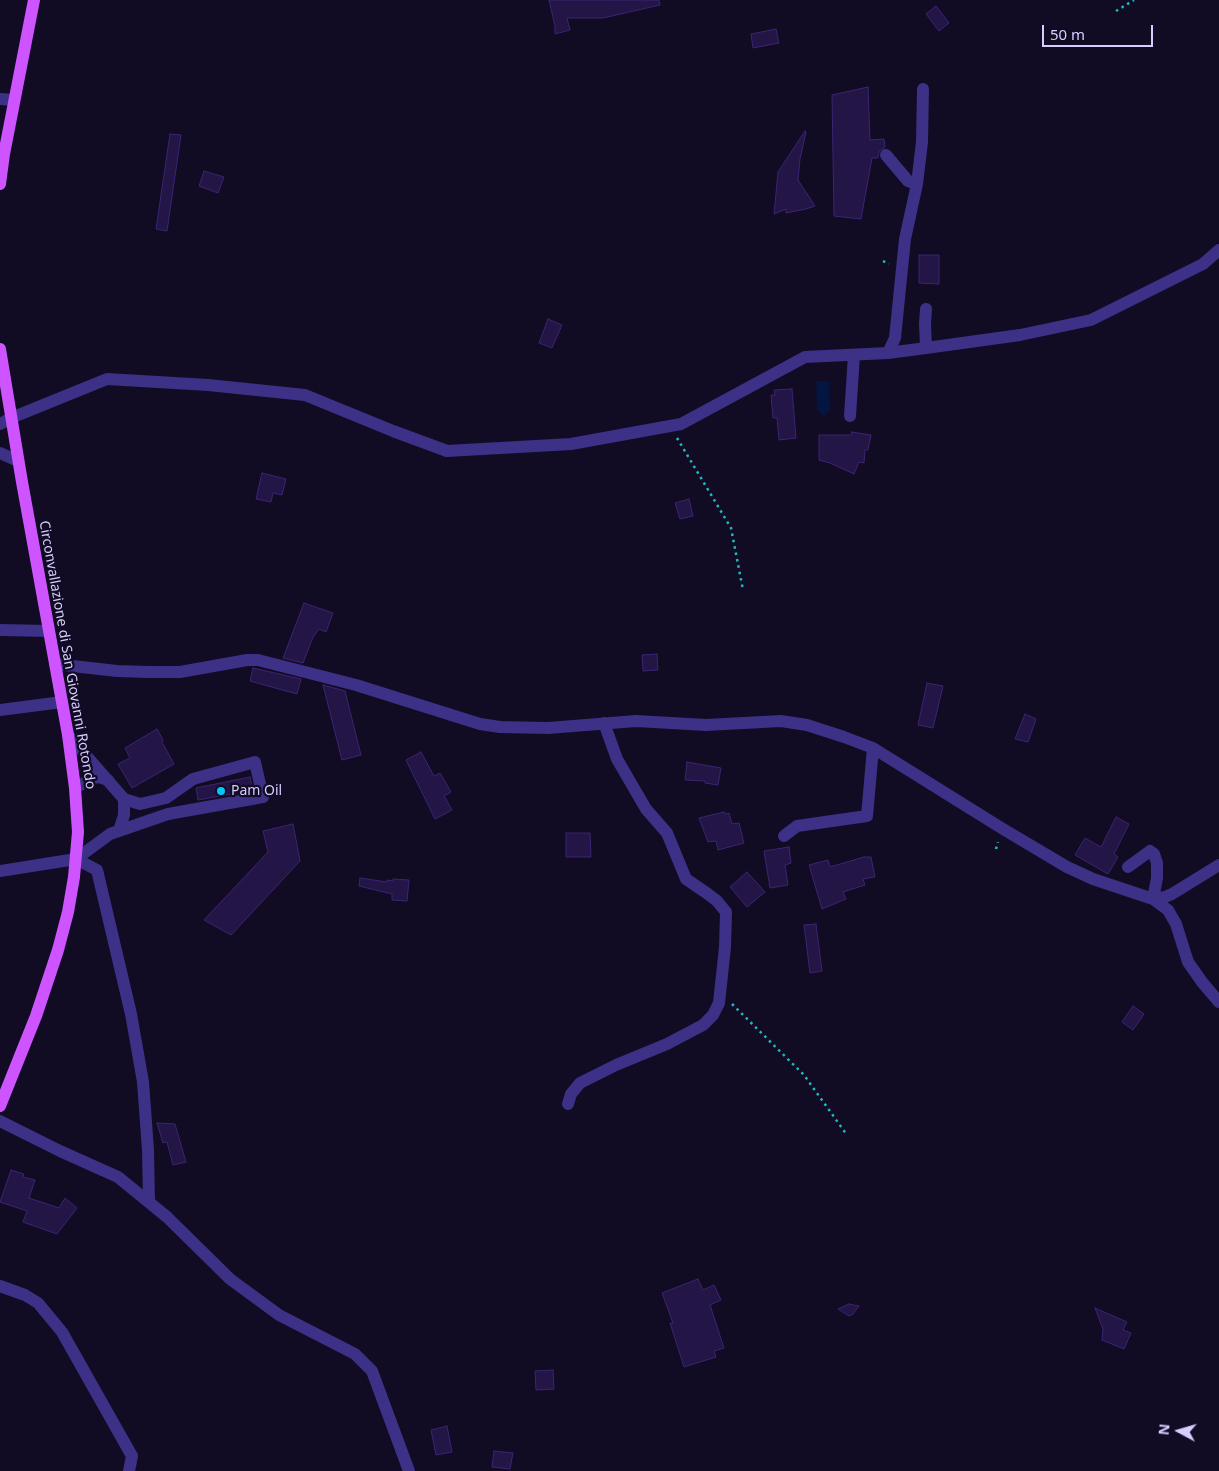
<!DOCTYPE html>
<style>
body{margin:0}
#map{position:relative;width:1219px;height:1471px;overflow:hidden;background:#110b23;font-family:"Noto Sans",sans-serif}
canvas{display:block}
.north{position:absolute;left:1154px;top:1406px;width:50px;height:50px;-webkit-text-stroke:4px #110b23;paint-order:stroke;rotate:276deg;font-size:14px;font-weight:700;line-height:20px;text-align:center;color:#d7cdff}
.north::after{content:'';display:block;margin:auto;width:18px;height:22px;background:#d7cdff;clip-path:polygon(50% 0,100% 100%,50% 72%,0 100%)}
.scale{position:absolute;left:1042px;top:25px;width:111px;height:22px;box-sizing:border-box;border:2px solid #d7cdff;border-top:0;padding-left:6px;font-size:15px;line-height:18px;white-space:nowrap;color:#d7cdff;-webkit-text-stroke:4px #110b23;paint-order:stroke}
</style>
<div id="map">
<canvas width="1219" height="1471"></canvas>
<div class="north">N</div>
<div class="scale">50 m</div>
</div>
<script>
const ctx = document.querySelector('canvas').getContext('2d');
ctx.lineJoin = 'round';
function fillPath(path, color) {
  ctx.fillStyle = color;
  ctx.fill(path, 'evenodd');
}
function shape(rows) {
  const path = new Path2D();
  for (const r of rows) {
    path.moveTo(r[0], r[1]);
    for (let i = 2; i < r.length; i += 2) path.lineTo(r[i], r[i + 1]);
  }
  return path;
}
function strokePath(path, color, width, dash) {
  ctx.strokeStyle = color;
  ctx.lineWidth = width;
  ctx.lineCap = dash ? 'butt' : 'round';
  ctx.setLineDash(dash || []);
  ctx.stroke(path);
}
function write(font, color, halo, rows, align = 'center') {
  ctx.font = font + ' "Noto Sans",sans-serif';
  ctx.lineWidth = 4.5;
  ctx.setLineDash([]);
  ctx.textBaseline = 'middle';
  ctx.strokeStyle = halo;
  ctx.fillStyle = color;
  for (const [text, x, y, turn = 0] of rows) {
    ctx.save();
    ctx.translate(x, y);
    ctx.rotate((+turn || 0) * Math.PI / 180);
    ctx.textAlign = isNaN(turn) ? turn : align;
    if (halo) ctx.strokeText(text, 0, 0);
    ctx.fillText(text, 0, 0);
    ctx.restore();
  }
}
const water = shape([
 [816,381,829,381,830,411,827,411,826,415,824,416,821,415,820,411,817,411]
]);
const building = shape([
 [549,0,659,0,660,5,603,18,567,18,570,30,555,34,555,26,549,0],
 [936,6,949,23,939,31,926,14,936,6],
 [776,29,779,43,753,48,751,34,776,29],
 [868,87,870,140,884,139,885,147,879,152,878,158,872,158,861,219,834,216,832,95,868,87],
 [805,131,806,132,800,159,798,180,815,206,806,209,786,213,786,209,774,214,778,172,805,131],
 [170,134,181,135,167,231,156,229,170,134],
 [204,171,224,177,218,193,199,186,204,171],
 [919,255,939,255,939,284,919,283,919,255],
 [548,319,562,325,552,348,539,343,548,319],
 [792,389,796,438,779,440,777,418,773,418,771,395,775,395,774,390,792,389],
 [852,432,871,435,868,450,865,450,864,463,859,462,854,474,830,463,819,460,819,435,851,435,852,432],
 [262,473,286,479,282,495,273,493,271,502,256,499,262,473],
 [689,499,693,516,680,519,675,503,689,499],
 [304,603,333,613,326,632,319,629,313,637,303,663,283,658,304,603],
 [657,654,658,670,643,671,642,655,657,654],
 [253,668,301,679,297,694,250,681,253,668],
 [927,683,943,686,933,728,918,725,927,683],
 [323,685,345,691,361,755,342,760,323,685],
 [1025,714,1036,719,1028,742,1015,739,1025,714],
 [157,729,163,740,162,742,174,764,132,788,118,764,130,758,125,748,157,729],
 [421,752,434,776,440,773,451,792,444,796,452,810,435,819,406,760,421,752],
 [687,762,721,768,718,785,705,783,705,781,685,780,687,762],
 [250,777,253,790,198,800,196,788,250,777],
 [724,812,725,814,729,813,732,824,739,823,744,843,718,850,716,841,708,842,699,818,724,812],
 [1116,817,1129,824,1114,854,1118,857,1108,874,1075,855,1085,838,1101,847,1116,817],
 [293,824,300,861,231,935,204,920,268,852,263,831,293,824],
 [566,833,590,833,591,857,566,857,566,833],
 [789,847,791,863,785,865,788,885,770,888,764,851,789,847],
 [864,857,871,857,875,877,863,879,865,885,843,892,846,899,822,909,809,865,828,860,830,867,864,857],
 [747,872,765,892,747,907,730,887,747,872],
 [360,878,387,882,387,880,393,881,393,879,409,880,407,901,392,900,392,894,359,886,360,878],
 [816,924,822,971,810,973,804,925,816,924],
 [1133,1006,1144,1014,1133,1030,1122,1022,1133,1006],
 [157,1123,175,1124,186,1162,173,1165,167,1142,163,1143,157,1123],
 [11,1170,24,1174,23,1177,35,1180,29,1198,59,1208,65,1198,77,1208,57,1234,23,1222,27,1211,0,1202,11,1170],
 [698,1279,703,1290,714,1285,721,1300,710,1305,724,1348,714,1351,716,1357,684,1367,670,1323,673,1323,662,1293,698,1279],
 [849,1304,859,1306,853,1314,849,1316,838,1309,849,1304],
 [1095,1308,1127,1322,1123,1330,1131,1333,1124,1349,1102,1340,1103,1329,1095,1308],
 [553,1370,554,1389,536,1390,535,1371,553,1370],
 [447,1426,452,1452,436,1455,431,1430,447,1426],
 [494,1451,513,1453,510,1469,492,1467,494,1451]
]);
const path = shape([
 [1116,11,1134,0],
 [883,261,889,264],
 [677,438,731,528,743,590],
 [996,849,998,842],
 [732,1004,804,1075,847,1135]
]);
const minor = shape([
 [0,99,14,100],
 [886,155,908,181,917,184],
 [926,348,925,323,926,309],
 [888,353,895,338,905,239,917,184,922,142,923,89],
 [850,416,854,355],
 [0,424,11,418,107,379,208,385,305,395,393,431,447,451,571,444,681,424,805,357,888,353,926,348,1020,335,1091,320,1203,264,1219,250],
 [0,453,18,461],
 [0,630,49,631],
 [55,664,117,671,148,672,180,672,247,660,258,660,356,685,480,724,500,727,548,728,636,721,706,725,781,721,807,725,844,737,873,748,1003,829,1067,867,1093,879,1153,899,1168,910,1176,924,1188,962,1202,982,1219,1002],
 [0,710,62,702],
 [75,788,93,778,99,777,108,780],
 [119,831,124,815,124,799],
 [784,836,797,826,867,816,873,748],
 [76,859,97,870,131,1014,143,1082,148,1150,149,1202],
 [1128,867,1150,851,1154,854,1157,863,1157,878,1153,899,1165,897,1172,894,1219,865],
 [0,871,76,859,110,834,168,814,263,797,255,762,193,779,166,798,140,804,124,799,68,735],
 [568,1104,571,1094,580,1083,616,1065,667,1044,703,1025,713,1015,719,1003,725,947,726,912,717,901,708,894,686,879,667,833,646,809,617,759,604,723],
 [0,1121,60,1151,118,1177,167,1217,230,1279,279,1315,355,1354,372,1371,409,1471],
 [0,1286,25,1295,38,1303,62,1332,132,1456,129,1471]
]);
const major = shape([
 [0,184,4,154,34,0],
 [0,349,22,482,68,735,75,788,78,832,74,877,68,912,58,950,36,1016,0,1106]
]);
const markers = [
 [221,791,5,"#00c9f8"]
];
const streetNames = [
 ["Circonvallazione di San Giovanni Rotondo",67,655,80]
];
const poiNames = [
 ["Pam Oil",231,791]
];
fillPath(water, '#041542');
fillPath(building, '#231545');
strokePath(building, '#3c2574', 1);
strokePath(path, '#22b9be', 2.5, [2.5, 4]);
strokePath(minor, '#3c3186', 12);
strokePath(major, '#ce54ff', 12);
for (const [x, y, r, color] of markers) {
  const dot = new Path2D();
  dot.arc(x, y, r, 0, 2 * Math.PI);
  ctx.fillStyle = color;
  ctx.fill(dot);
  strokePath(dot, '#110b23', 2);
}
write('14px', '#d7cdff', '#110b23', streetNames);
write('14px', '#d7cdff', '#110b23', poiNames, 'left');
</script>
